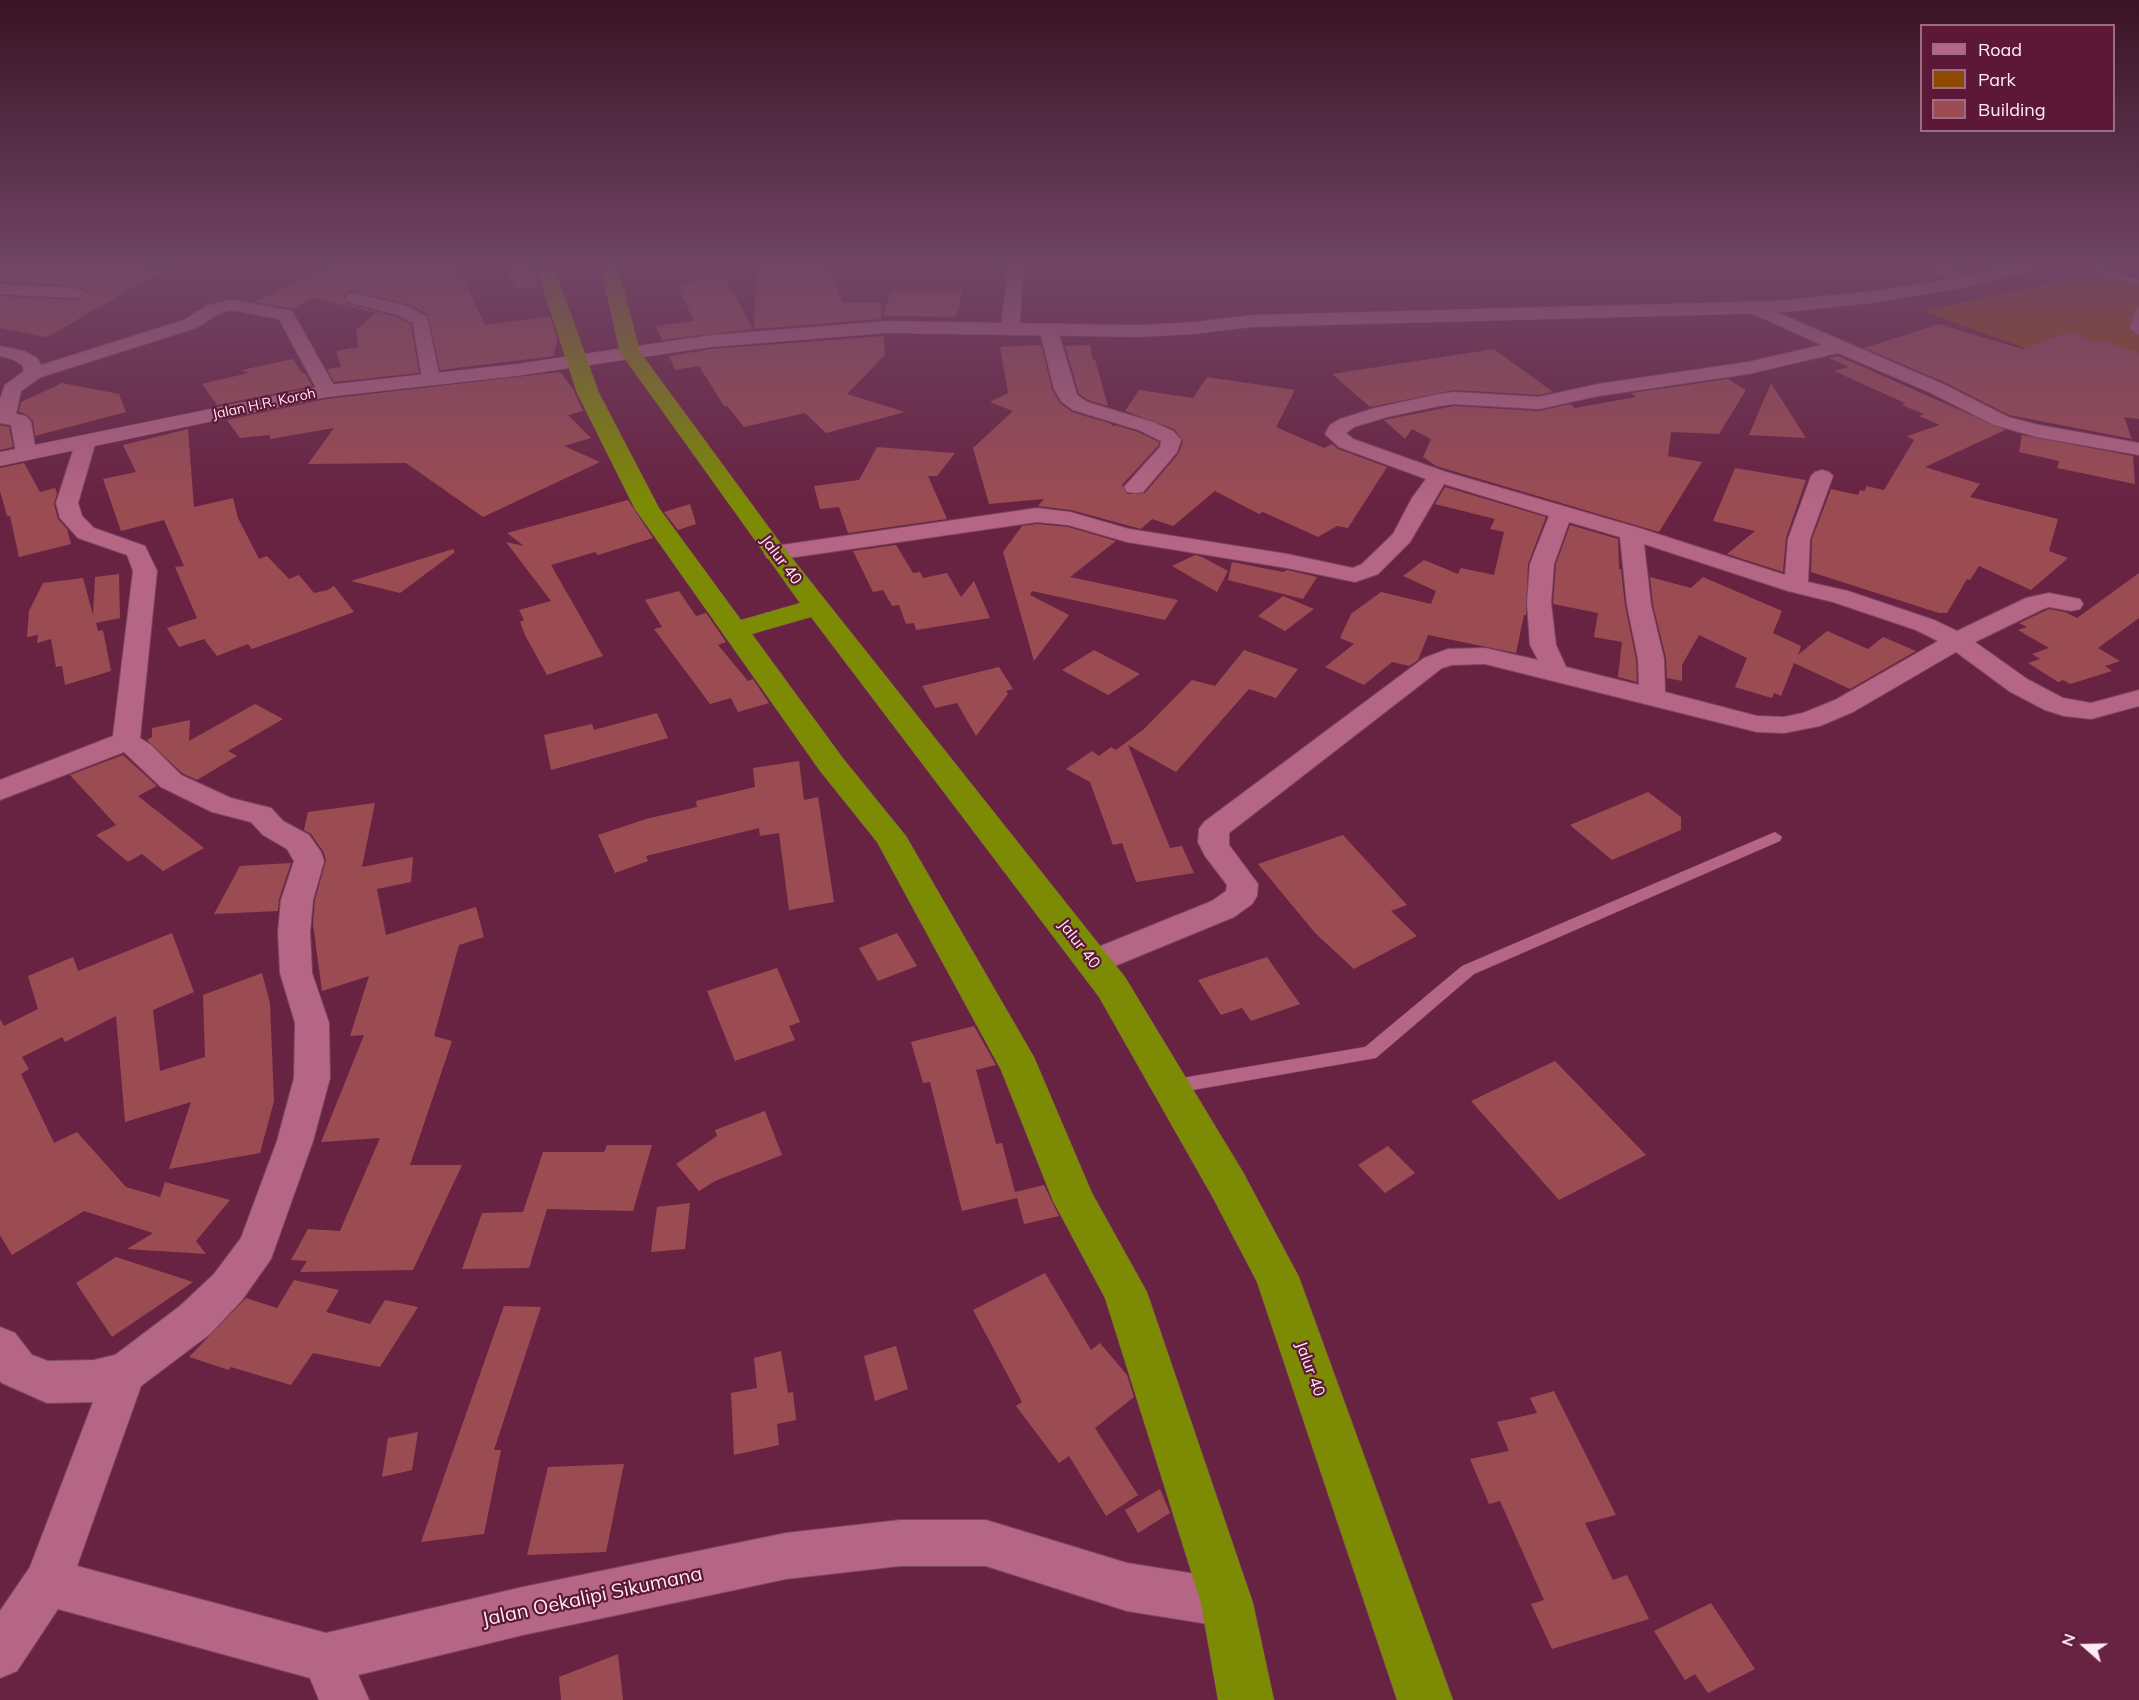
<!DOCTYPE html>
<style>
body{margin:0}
#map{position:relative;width:2139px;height:1700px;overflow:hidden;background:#692342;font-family:Mulish,sans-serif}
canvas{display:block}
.legend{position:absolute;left:1920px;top:24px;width:195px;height:108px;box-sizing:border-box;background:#5d1737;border:2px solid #9e6c82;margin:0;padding:8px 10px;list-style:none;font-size:18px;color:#ffecf2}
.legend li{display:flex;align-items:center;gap:12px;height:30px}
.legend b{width:30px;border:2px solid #9e6c82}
.north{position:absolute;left:2055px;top:1616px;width:60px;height:60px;-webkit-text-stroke:4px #5d1737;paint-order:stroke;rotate:290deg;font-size:16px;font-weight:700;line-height:24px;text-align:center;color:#ffecf2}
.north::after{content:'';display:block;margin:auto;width:21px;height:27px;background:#ffecf2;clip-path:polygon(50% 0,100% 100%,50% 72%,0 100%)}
</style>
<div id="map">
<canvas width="2139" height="1700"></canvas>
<ul class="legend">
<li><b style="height:8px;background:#b46684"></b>Road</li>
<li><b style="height:16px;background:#8e4905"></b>Park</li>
<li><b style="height:16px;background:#9b4c53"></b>Building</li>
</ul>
<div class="north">N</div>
</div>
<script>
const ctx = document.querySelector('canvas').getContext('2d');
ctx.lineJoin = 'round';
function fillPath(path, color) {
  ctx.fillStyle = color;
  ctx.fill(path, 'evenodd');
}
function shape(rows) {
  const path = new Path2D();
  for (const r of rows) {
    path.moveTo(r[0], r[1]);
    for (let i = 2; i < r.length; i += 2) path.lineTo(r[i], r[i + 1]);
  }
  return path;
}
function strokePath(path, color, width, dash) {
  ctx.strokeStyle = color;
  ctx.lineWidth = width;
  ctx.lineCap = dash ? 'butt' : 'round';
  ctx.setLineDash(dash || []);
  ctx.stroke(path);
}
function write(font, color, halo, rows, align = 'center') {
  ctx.font = font + ' Mulish,sans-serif';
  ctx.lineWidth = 4.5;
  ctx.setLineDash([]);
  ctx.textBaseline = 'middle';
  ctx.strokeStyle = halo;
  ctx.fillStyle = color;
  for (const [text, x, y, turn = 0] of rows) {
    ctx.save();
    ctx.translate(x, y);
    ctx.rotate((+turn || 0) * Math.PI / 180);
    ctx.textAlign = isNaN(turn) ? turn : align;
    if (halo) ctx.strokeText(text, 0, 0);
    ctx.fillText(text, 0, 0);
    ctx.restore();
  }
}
const green = shape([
 [2101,272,2139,285,2139,389,1922,311]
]);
const building = shape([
 [0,264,127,264,166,269,47,337,0,328,0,296,77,300,87,292,77,286,0,282],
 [334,264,456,264,485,325,550,316,557,338,554,356,440,370,428,315,411,305,354,291,348,292,344,297,347,304,397,317,411,324,419,373,334,382,327,369,341,367,336,351,358,347,356,330,376,313,314,298,293,309,254,302],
 [504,264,530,264,540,286,516,290],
 [756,264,830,264,842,302,881,303,882,319,754,329],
 [725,277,753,329,662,340,656,326,694,321,677,284],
 [935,291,963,291,956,317,883,316,891,292,934,293],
 [1939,324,2022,349,2069,332,2096,342,2102,340,2139,353,2139,419,2124,417,2132,439,2009,415,1944,382,1864,348],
 [884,336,885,355,847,394,905,412,826,433,805,413,744,427,727,406,724,406,699,366,675,370,669,356,711,349],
 [1038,345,1042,347,1052,390,1061,404,1072,412,1112,424,1113,427,1115,425,1138,432,1159,442,1158,446,1122,485,1127,494,1145,493,1179,453,1183,441,1174,429,1125,411,1139,390,1193,398,1207,377,1295,390,1276,427,1324,448,1332,444,1338,449,1387,467,1348,528,1337,526,1318,537,1263,512,1259,514,1215,491,1173,526,1152,519,1141,529,1071,510,1038,506,1044,499,989,504,973,448,1013,411,990,402,1008,393,1000,347],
 [1090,345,1093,360,1095,360,1108,406,1088,400,1079,394,1065,346],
 [1494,349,1553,392,1539,395,1454,390,1370,407,1332,374],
 [1838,356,2005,430,1925,467,1980,484,1970,497,2058,519,2049,551,2068,558,2031,590,1979,566,1970,580,1967,579,1947,613,1939,613,1811,572,1812,539,1831,489,1858,495,1860,490,1865,491,1866,486,1884,490,1914,440,1907,436,1940,425,1919,416,1924,414,1902,405,1905,403,1834,371,1849,367,1829,358],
 [293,359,302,373,305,373,312,386,217,405,202,384,248,373,242,370],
 [560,372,573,389,583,411,568,415,591,438,564,446,600,462,483,517,406,463,308,464,334,428,270,439,270,435,240,438,227,420,327,399],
 [1728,379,1746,390,1719,434,1671,432,1668,456,1702,462,1659,532,1436,466,1423,457,1431,439,1412,429,1405,439,1384,420,1454,406,1539,411,1570,404,1575,408,1636,397,1631,393],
 [62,383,119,394,126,412,35,436,33,421,26,414,19,412,21,402],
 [1771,383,1806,438,1749,435],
 [0,425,9,427,13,447,0,450],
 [188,429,194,507,233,498,238,518,259,559,267,556,289,579,299,575,314,593,328,590,334,586,354,612,252,649,248,644,217,656,204,639,179,647,167,628,197,618,175,567,184,566,164,520,121,531,103,479,136,472,123,445],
 [2022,435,2133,456,2135,484,2057,468,2059,461,2019,452],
 [877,447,955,453,937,476,928,476,947,519,848,533,839,507,820,509,814,486,859,480],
 [24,463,40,492,55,488,57,493,54,504,58,519,67,529,71,544,19,557,10,516,7,516,0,491,0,468],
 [1735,468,1806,480,1786,538,1783,572,1727,554,1755,531,1713,521],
 [1445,487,1546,517,1528,564,1526,615,1524,615,1516,653,1428,635,1418,660,1409,666,1392,662,1364,685,1325,667,1354,644,1340,638,1351,614,1381,592,1431,604,1436,591,1403,576,1424,560,1458,574,1461,568,1494,575,1504,532,1490,529,1495,519,1435,504],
 [628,500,653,538,598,555,595,552,551,565,603,656,547,675,526,637,520,622,524,620,519,610,551,601,506,542,524,546,507,533],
 [690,504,696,524,678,530,664,512],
 [1037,524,1068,527,1116,541,1070,577,1178,600,1165,620,1032,591,1030,595,1069,615,1034,661,1003,552,1022,526],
 [1570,525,1618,539,1619,569,1621,569,1625,605,1636,659,1637,682,1618,677,1622,642,1594,637,1598,613,1553,604,1556,564],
 [896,545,913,573,920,572,923,578,947,573,961,597,974,581,990,618,916,630,914,623,906,624,899,605,892,606,883,590,873,592,853,551],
 [453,549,455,552,400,593,351,581],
 [1195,555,1202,557,1228,571,1217,592,1172,566],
 [1232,562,1283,572,1287,570,1317,577,1303,599,1228,580],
 [2139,573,2139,618,2098,648,2120,661,2105,666,2112,671,2070,684,2063,680,2058,682,2028,663,2040,659,2032,654,2049,648,2018,630,2027,627,2019,623,2049,609,2065,612,2077,618],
 [119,574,120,618,96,623,98,631,103,630,111,671,65,685,62,666,56,667,51,639,37,643,38,635,27,637,29,611,43,583,83,578,93,615,95,577],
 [1650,577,1691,588,1703,577,1782,611,1773,633,1801,646,1798,655,1827,631,1868,649,1883,637,1916,651,1850,689,1794,663,1781,696,1774,693,1772,698,1735,687,1747,658,1699,635,1682,665,1682,681,1667,678,1666,658,1653,605],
 [679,591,696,616,706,613,726,642,718,645,748,681,753,679,769,703,738,712,731,698,710,704,654,629,662,627,645,600],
 [1283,596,1314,609,1285,631,1258,616],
 [1094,650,1140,674,1108,695,1062,670],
 [1244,650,1298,669,1276,698,1249,689,1176,772,1128,745,1170,848,1182,846,1194,873,1136,882,1122,843,1113,845,1090,782,1066,769,1092,751,1099,756,1111,747,1116,750,1144,729,1192,680,1215,686],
 [999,667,1013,689,1006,691,1008,694,976,736,957,703,935,708,922,686],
 [255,704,283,719,228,751,237,756,197,780,182,773,147,740,152,737,152,728,190,720,189,741],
 [657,713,668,738,551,770,544,735,592,724,594,730],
 [123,755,157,786,138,796,204,848,163,871,142,854,128,862,96,835,116,825,70,775],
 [799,761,804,800,818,797,834,902,789,910,779,833,760,836,759,828,646,856,648,861,615,873,598,835,646,819,697,807,696,801,755,787,753,768],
 [1648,792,1681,817,1681,830,1612,860,1570,825],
 [375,803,362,867,413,857,411,882,377,889,386,935,476,907,484,937,459,945,434,1036,452,1041,410,1165,462,1165,413,1270,300,1272,307,1261,291,1260,308,1229,340,1231,380,1138,321,1142,364,1035,350,1036,369,976,322,991,313,924,315,900,326,860,323,851,311,834,304,830,308,812],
 [1343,835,1407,905,1391,911,1417,936,1354,969,1315,933,1258,864],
 [291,863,279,899,278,911,214,914,240,866],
 [172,933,194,992,153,1010,160,1071,205,1057,203,995,262,973,270,1003,274,1101,260,1153,169,1169,191,1102,125,1122,116,1016,65,1042,62,1037,22,1057,29,1069,21,1074,54,1143,77,1132,126,1187,160,1197,165,1182,230,1200,196,1241,206,1254,127,1249,153,1233,84,1211,12,1255,0,1235,0,1019,4,1026,38,1009,28,976,73,957,78,971],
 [897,933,917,966,878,981,859,948],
 [1267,957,1300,1004,1251,1021,1242,1008,1221,1015,1198,980],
 [777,968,800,1022,789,1026,795,1040,735,1061,707,991],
 [974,1026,996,1065,976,1070,996,1144,1002,1143,1015,1192,1044,1185,1059,1216,1024,1224,1016,1194,1017,1198,962,1211,930,1082,923,1083,911,1042],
 [1555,1061,1646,1155,1559,1200,1471,1101],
 [765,1111,782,1155,715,1181,699,1191,676,1164,717,1136,715,1130],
 [607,1145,652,1145,633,1211,547,1209,529,1268,462,1269,482,1213,523,1212,543,1152,604,1152],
 [1388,1146,1415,1173,1385,1193,1358,1165],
 [690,1203,685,1249,651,1252,657,1207],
 [116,1257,193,1282,112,1337,76,1283],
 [1045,1273,1091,1350,1100,1343,1127,1375,1134,1397,1095,1428,1138,1495,1106,1516,1069,1456,1059,1463,1016,1406,1022,1402,973,1310],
 [294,1280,339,1290,326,1312,370,1324,385,1300,418,1307,380,1367,313,1353,291,1385,231,1367,229,1370,189,1357,246,1298,277,1308],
 [504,1306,541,1307,494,1450,501,1450,484,1534,421,1542],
 [896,1346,908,1389,875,1401,864,1356],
 [781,1351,788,1393,793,1392,796,1420,777,1424,779,1445,734,1455,731,1393,757,1388,754,1358],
 [1554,1391,1616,1515,1585,1523,1613,1580,1627,1575,1649,1619,1552,1649,1531,1604,1544,1600,1500,1501,1489,1504,1470,1459,1509,1451,1497,1422,1537,1413,1530,1398],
 [418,1432,412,1470,382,1477,388,1438],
 [624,1464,606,1552,527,1555,548,1467],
 [1160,1489,1170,1513,1138,1533,1125,1510],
 [1711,1603,1755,1669,1708,1693,1695,1674,1685,1680,1654,1631],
 [618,1654,623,1700,561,1700,559,1677]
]);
const lane = shape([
 [2076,264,2087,264,2139,280,2139,285,2076,264],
 [2139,307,2139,335,2130,328,2135,310,2139,307],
 [1775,832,1782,837,1780,841,1474,974,1376,1058,1170,1094,1164,1092,1161,1087,1164,1082,1170,1080,1365,1047,1462,966,1775,832]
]);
const street = shape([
 [1008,264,1024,264,1019,330,1016,334,1010,335,1004,334,1001,330,1008,264],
 [1924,264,1943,264,1974,282,1972,286,1960,286,1924,264],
 [0,284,77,288,85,293,77,298,0,294,0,284],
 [354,293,410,307,427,317,440,379,438,383,431,385,424,383,422,379,413,323,398,315,348,302,346,298,348,294,354,293],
 [232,300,292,311,337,391,334,395,320,395,279,319,232,310,220,313,196,328,41,377,21,391,16,414,26,416,31,422,36,453,33,457,26,459,19,457,16,453,11,425,0,423,0,399,5,385,24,371,22,365,12,359,0,356,0,346,24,351,37,358,41,365,184,320,208,305,232,300],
 [1755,303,1943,384,2008,417,2039,425,2139,443,2139,455,2037,437,1994,425,1929,392,1838,353,1748,374,1598,396,1539,409,1454,404,1439,406,1387,417,1354,427,1346,433,1353,439,1446,472,1639,528,1785,575,1788,539,1811,476,1815,472,1822,470,1829,472,1833,476,1810,539,1808,582,1848,591,1934,620,1957,631,2026,598,2049,593,2080,599,2083,604,2080,609,2071,611,2049,607,2043,609,1975,642,2027,679,2063,698,2091,703,2139,690,2139,706,2091,719,2064,716,2045,710,2009,691,1956,652,1853,712,1820,726,1784,733,1757,732,1485,664,1452,665,1442,668,1229,833,1229,845,1258,884,1257,896,1252,904,1234,917,1093,975,1081,972,1077,963,1081,954,1212,901,1226,891,1227,885,1205,856,1198,842,1199,829,1204,822,1424,658,1448,649,1485,648,1538,660,1530,645,1527,603,1530,564,1549,516,1444,484,1410,542,1378,574,1355,582,1287,568,1127,542,1068,525,1037,522,775,560,767,558,764,553,767,548,775,546,1037,508,1070,512,1129,529,1287,554,1353,568,1362,564,1393,534,1412,498,1426,479,1339,447,1325,434,1330,425,1340,419,1375,408,1439,394,1454,392,1539,397,1598,384,1748,362,1822,345,1749,312,1746,308,1749,304,1755,303],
 [1569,522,1620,537,1627,605,1638,659,1639,685,1566,667,1556,645,1551,603,1554,564,1569,522],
 [1644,544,1788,591,1833,602,1916,630,1938,641,1835,700,1803,713,1784,717,1757,716,1665,692,1664,659,1651,605,1644,544],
 [1049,326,1055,327,1058,331,1077,395,1087,402,1153,422,1173,431,1181,440,1177,452,1143,492,1135,493,1127,492,1124,487,1160,447,1161,441,1139,430,1073,410,1062,402,1054,389,1040,331,1043,327,1049,326],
 [86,435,93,437,96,441,78,503,82,516,94,528,145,546,157,571,140,738,151,745,181,775,231,798,271,808,283,821,309,835,321,852,324,861,313,900,310,932,312,973,329,1023,330,1078,313,1141,271,1259,242,1300,210,1334,141,1386,77,1566,326,1633,523,1587,786,1533,900,1520,986,1520,1127,1563,1227,1579,1244,1586,1251,1603,1244,1620,1227,1627,1127,1611,986,1566,900,1566,786,1579,523,1635,358,1675,369,1700,319,1700,310,1678,58,1609,17,1671,0,1678,0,1611,30,1567,93,1402,47,1403,2,1383,0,1381,0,1327,15,1333,32,1355,48,1361,94,1360,115,1355,180,1306,214,1274,241,1238,277,1141,294,1078,295,1023,280,973,278,932,281,900,294,861,287,849,263,835,251,822,212,812,161,787,124,752,0,800,0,780,113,736,133,571,127,555,78,538,60,518,56,503,76,441,79,437,86,435]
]);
const secondary = shape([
 [2016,264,2044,264,2041,268,1966,287,1872,303,1775,313,1252,327,1194,334,1139,337,887,333,711,347,516,376,327,397,0,466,0,452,327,385,516,364,711,335,887,321,1139,325,1194,322,1252,315,1775,301,1872,291,1965,277,2016,264]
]);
const highway = shape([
 [535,264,553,264,599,393,659,508,741,620,800,603,620,352,603,278,595,264,613,264,621,278,640,352,784,548,1125,977,1243,1172,1299,1277,1453,1700,1397,1700,1257,1282,1213,1198,1099,997,811,617,752,634,842,757,906,836,1034,1057,1092,1193,1147,1292,1253,1603,1274,1700,1218,1700,1201,1603,1105,1298,1053,1201,1001,1070,877,842,820,771,635,509,577,393,535,264]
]);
const farStreetnames = [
 ["Jalan H.R. Koroh",264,404,-12]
];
const streetNames = [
 ["Jalur 40",781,560,53],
 ["Jalur 40",1079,944,52],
 ["Jalur 40",1310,1369,70]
];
const nearStreetnames = [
 ["Jalan Oekalipi Sikumana",592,1597,-12]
];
fillPath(green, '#8e4905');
fillPath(building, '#9b4c53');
strokePath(lane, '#7d4561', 1);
strokePath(street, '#7d4561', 2);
strokePath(secondary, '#7d4561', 1);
strokePath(highway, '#7d4561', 1);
fillPath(lane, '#b46684');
fillPath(street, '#b46684');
fillPath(secondary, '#b46684');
fillPath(highway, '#7d8a04');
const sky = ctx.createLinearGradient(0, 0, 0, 502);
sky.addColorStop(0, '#3a1324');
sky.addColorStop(0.53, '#704565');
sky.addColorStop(1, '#70456500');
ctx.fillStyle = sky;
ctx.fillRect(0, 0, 2139, 502);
write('14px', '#ffecf2', '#5d1737', farStreetnames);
write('16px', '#ffecf2', '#5d1737', streetNames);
write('20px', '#ffecf2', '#5d1737', nearStreetnames);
</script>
